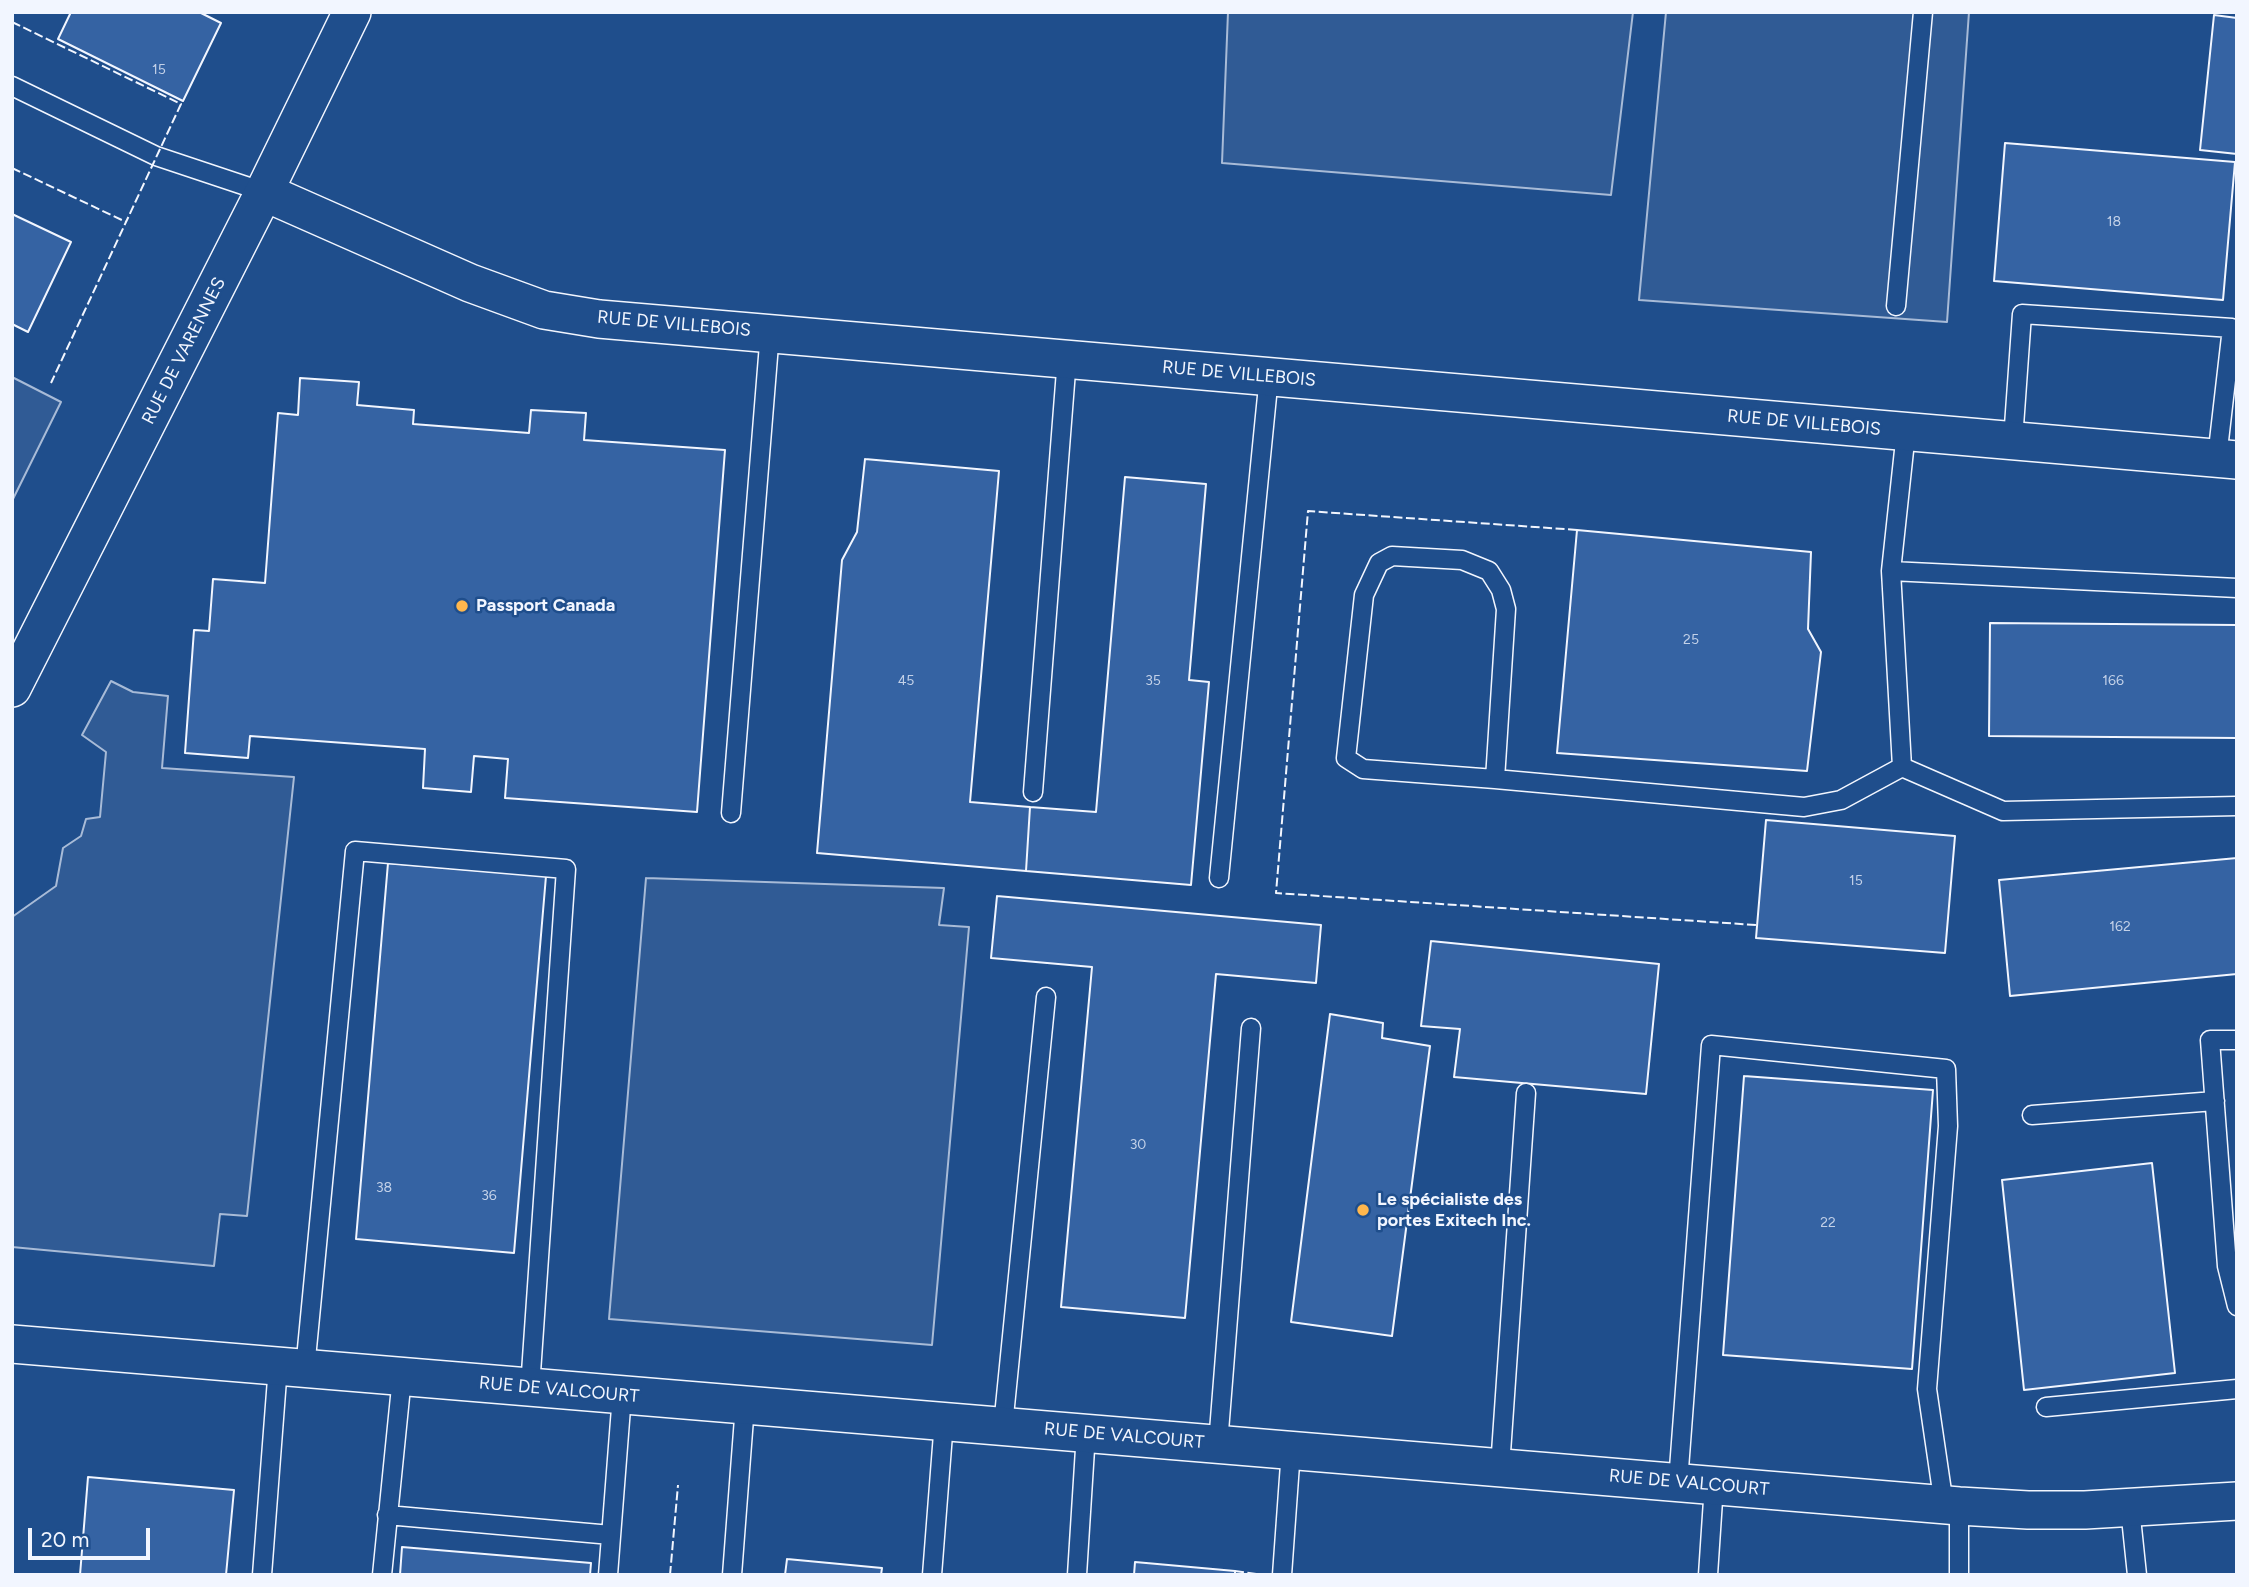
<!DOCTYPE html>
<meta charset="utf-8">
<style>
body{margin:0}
#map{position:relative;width:2249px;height:1587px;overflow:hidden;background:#1f4e8c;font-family:Figtree,sans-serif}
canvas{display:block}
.frame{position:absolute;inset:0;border:14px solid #f2f6ff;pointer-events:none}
.scale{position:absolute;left:28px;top:1528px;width:122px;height:32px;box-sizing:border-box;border:4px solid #f2f6ff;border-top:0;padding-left:9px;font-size:21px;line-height:24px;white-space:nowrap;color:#f2f6ff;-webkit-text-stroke:5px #1f4e8c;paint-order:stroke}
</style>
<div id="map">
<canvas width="2249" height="1587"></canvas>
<div class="frame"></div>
<div class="scale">20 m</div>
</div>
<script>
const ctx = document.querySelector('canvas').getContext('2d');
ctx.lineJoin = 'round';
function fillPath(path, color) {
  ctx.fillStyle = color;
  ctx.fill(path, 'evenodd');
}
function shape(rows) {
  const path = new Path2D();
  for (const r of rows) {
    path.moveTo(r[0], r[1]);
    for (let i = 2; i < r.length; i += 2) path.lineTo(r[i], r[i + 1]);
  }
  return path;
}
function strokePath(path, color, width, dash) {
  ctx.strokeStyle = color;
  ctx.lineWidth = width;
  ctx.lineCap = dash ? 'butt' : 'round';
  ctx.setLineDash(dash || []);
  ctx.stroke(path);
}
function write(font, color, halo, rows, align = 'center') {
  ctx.font = font + ' Figtree,sans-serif';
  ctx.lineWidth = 5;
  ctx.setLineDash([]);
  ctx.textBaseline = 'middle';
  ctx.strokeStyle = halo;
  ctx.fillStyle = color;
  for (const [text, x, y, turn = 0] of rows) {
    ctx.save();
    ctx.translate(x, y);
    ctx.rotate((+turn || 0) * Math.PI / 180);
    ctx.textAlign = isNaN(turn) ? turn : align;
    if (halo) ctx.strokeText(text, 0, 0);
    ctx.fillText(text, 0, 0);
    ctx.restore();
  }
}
const parking = shape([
 [1228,12,1633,12,1611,195,1222,163,1228,12],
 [1666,12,1969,12,1947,322,1639,300,1666,12],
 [12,377,61,402,12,501,12,377],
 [111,681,133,692,168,696,162,768,294,777,247,1216,220,1214,214,1266,12,1247,12,917,56,886,63,848,81,836,86,819,100,817,106,752,82,735,111,681],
 [646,878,944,888,939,925,969,927,932,1345,609,1319,646,878]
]);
const building = shape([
 [71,12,199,12,221,23,183,101,58,39,71,12],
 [2214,15,2237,18,2237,154,2200,150,2214,15],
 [2005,143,2235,162,2223,300,1994,281,2005,143],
 [12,214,71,242,28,332,12,324,12,214],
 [300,378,359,382,357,405,414,410,413,424,529,433,531,410,586,413,584,440,725,450,697,812,505,798,508,759,474,756,471,792,423,788,425,749,250,736,248,758,185,753,194,630,209,631,213,579,265,583,278,413,298,415,300,378],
 [865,459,999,471,970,802,1030,807,1026,871,817,853,842,560,857,532,865,459],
 [1125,477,1206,484,1189,680,1209,682,1191,885,1026,871,1030,807,1096,812,1125,477],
 [1577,530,1811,552,1808,629,1821,652,1807,771,1557,753,1577,530],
 [1990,623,2237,625,2237,738,1989,736,1990,623],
 [1766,820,1955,836,1945,953,1756,938,1766,820],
 [2237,858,2237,974,2010,996,1999,880,2237,858],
 [388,863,546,876,514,1253,356,1239,388,863],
 [997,896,1321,925,1316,983,1216,974,1185,1318,1061,1307,1092,967,991,958,997,896],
 [1431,941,1659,964,1646,1094,1454,1077,1460,1029,1421,1026,1431,941],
 [1330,1014,1383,1023,1382,1038,1430,1046,1392,1336,1291,1322,1330,1014],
 [1744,1076,1933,1090,1912,1369,1723,1355,1744,1076],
 [2152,1163,2175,1373,2024,1390,2002,1180,2152,1163],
 [88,1477,234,1490,226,1575,80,1575,88,1477],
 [402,1547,591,1563,590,1575,400,1575,402,1547],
 [787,1559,882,1568,881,1575,785,1575,787,1559],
 [1135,1562,1235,1571,1235,1575,1134,1575,1135,1562]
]);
const lane = shape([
 [12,86,156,156,264,192],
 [1896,306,1923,12],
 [1906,432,1891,571,1902,767,2003,811,2237,806],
 [2013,440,2022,314,2232,328,2217,458],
 [1891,571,2237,588],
 [1495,779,1363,769,1346,758,1364,595,1379,563,1392,556,1462,560,1489,571,1501,590,1506,609,1495,779,1804,807,1841,800,1902,767],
 [1033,792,1067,358],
 [731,813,770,332],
 [1219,878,1269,376],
 [2237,1040,2210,1040,2227,1266,2237,1306],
 [2032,1115,2215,1101],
 [305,1369,355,851,566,869,530,1387],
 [2046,1407,2237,1389],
 [1003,1426,1046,997],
 [1218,1444,1251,1028],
 [1500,1467,1526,1093],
 [1678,1482,1711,1045,1946,1069,1948,1126,1927,1389,1944,1505],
 [1959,1506,1959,1575],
 [2130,1508,2137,1575],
 [387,1515,611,1535],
 [262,1575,278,1366],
 [382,1575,402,1377],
 [608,1575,622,1395],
 [732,1575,745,1405],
 [932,1575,944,1421],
 [1077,1575,1086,1433],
 [1282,1575,1291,1450],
 [1708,1575,1714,1485]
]);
const street = shape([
 [264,192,470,283,544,310,599,319,2237,460],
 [12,688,264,192,352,12],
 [12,1344,1959,1506,2028,1510,2085,1510,2237,1501]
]);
const fence = shape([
 [12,22,181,104,51,383],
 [12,168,126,222],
 [1577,530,1308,511,1276,893,1756,925],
 [1235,1571,1264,1575],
 [670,1575,678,1485]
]);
const markers = [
 [462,606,7,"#ffb74d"],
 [1363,1210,7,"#ffb74d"]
];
const numberNames = [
 ["15",159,70],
 ["18",2114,222],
 ["25",1691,640],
 ["45",906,681],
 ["35",1153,681],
 ["166",2113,681],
 ["15",1856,881],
 ["162",2120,927],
 ["30",1138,1145],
 ["38",384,1188],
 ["36",489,1196],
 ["22",1828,1223]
];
const streetNames = [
 ["RUE DE VILLEBOIS",674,324,5],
 ["RUE DE VARENNES",184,351,-63],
 ["RUE DE VILLEBOIS",1239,374,5],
 ["RUE DE VILLEBOIS",1804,423,5],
 ["RUE DE VALCOURT",559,1390,5],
 ["RUE DE VALCOURT",1124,1436,5],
 ["RUE DE VALCOURT",1689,1483,5]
];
const poiNames = [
 ["Passport Canada",476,606],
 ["Le spécialiste des",1377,1200],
 ["portes Exitech Inc.",1377,1221]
];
fillPath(parking, '#305b95');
strokePath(parking, '#a8bbd7', 2);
fillPath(building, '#3563a3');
strokePath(building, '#f2f6ff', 2);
strokePath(lane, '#f2f6ff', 21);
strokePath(street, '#f2f6ff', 40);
strokePath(lane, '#1f4e8c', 18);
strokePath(street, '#1f4e8c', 37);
strokePath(fence, '#f2f6ff', 2, [9, 3.5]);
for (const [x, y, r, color] of markers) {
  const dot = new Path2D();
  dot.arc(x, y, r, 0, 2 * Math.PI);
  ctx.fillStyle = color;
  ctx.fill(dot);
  strokePath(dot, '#1f4e8c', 2.5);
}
write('14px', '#c3d1e8', null, numberNames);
write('18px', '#f2f6ff', '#1f4e8c', streetNames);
write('bold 18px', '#f2f6ff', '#1f4e8c', poiNames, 'left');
</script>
